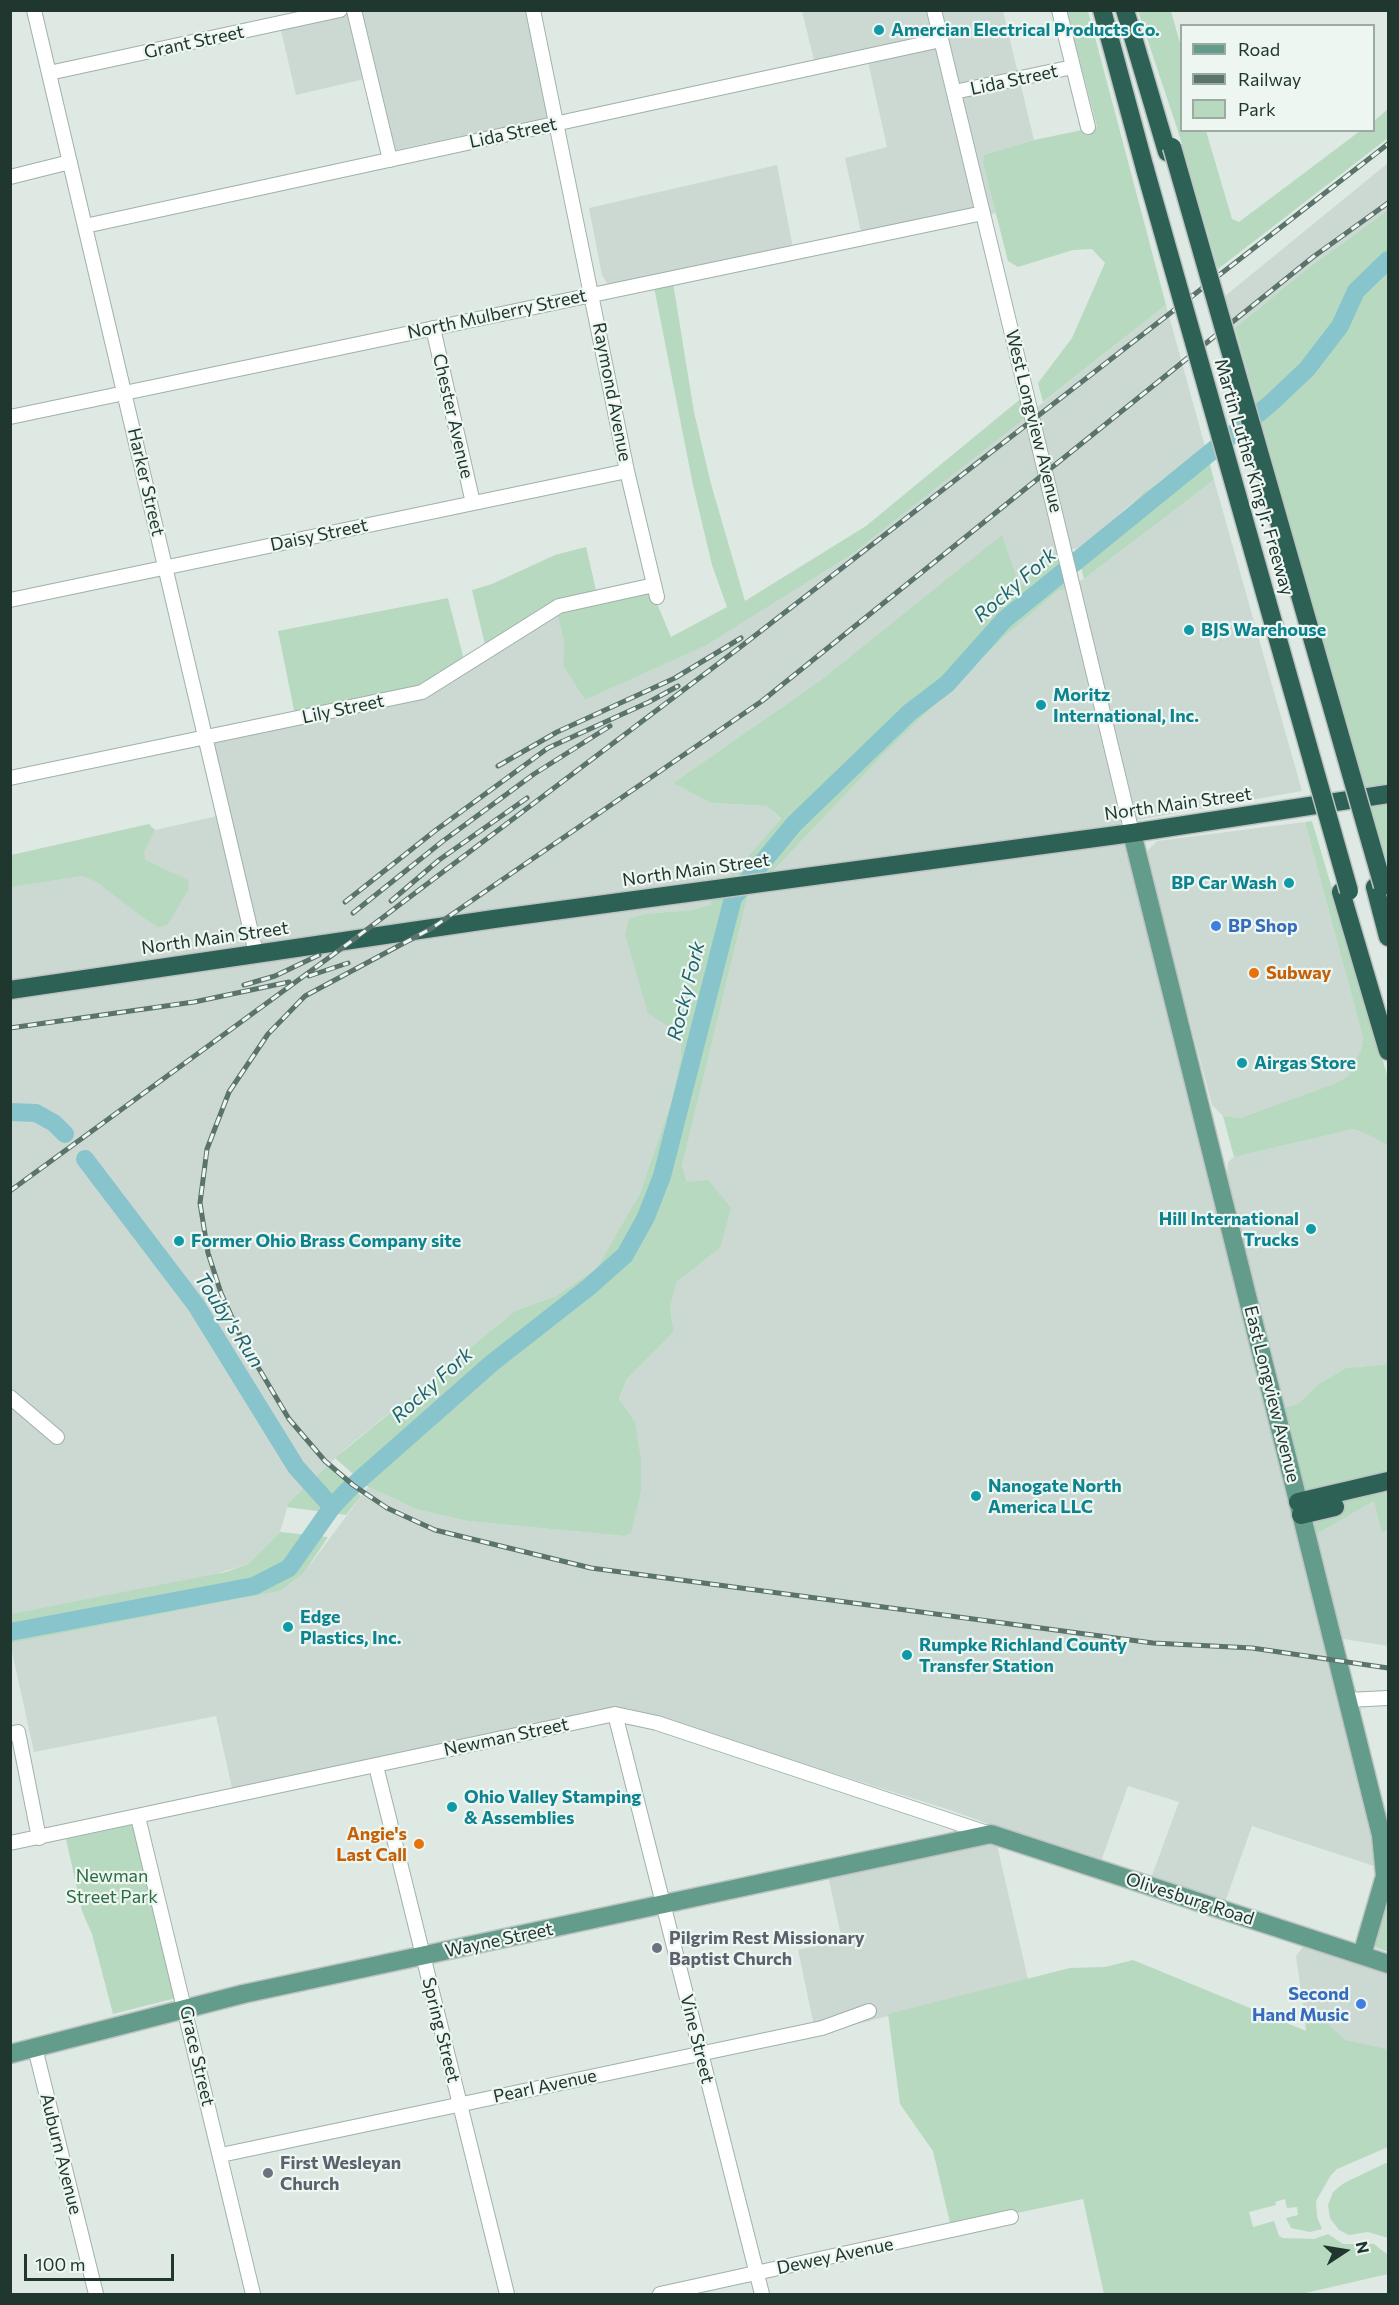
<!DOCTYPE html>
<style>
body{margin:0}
#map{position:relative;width:1399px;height:2305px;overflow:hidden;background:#dee9e3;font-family:Commissioner,sans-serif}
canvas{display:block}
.frame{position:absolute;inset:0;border:12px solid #203730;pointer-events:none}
.legend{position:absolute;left:1180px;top:24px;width:195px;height:108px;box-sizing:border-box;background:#eef6f1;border:2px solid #9caaa4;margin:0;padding:8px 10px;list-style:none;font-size:18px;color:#203730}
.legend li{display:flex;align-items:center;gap:12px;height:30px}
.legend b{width:30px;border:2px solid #9caaa4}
.north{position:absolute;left:1315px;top:2221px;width:60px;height:60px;-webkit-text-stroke:4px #eef6f1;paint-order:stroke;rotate:78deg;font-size:16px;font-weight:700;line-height:24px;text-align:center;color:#203730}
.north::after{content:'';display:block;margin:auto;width:21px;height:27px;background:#203730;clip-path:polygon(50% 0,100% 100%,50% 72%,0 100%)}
.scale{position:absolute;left:24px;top:2254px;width:150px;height:27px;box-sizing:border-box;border:3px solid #203730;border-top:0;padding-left:8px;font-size:18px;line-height:21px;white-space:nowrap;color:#203730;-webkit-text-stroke:4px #eef6f1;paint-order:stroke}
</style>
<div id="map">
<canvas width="1399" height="2305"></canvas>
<div class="frame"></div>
<ul class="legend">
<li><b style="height:8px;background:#649c8b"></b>Road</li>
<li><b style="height:8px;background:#5a736b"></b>Railway</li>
<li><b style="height:16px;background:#b7d9bf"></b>Park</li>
</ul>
<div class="north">N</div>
<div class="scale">100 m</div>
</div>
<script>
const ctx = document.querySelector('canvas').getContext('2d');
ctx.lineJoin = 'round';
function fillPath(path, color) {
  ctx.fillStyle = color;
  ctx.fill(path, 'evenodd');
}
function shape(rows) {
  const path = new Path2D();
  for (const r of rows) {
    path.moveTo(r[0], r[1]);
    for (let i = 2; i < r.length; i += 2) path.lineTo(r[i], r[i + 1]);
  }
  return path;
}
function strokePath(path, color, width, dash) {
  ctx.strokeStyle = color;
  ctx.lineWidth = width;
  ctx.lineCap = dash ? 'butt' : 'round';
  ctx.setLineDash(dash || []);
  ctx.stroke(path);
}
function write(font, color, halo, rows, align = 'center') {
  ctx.font = font + ' Commissioner,sans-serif';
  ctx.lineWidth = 4.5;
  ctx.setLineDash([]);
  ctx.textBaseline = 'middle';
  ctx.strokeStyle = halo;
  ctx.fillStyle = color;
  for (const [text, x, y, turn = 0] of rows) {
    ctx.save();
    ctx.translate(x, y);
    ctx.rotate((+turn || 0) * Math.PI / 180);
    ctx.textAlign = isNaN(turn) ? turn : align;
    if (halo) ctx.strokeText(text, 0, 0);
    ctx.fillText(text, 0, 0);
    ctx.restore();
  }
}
const built = shape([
 [303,11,527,11,550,118,395,150,377,76,296,95,280,26,305,20],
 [802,11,1003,11,1034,140,984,155,983,163,996,213,863,241,845,158,887,147,866,53,815,64],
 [1388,163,1388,210,1303,272,1235,328,1225,296],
 [777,165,794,253,614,286,607,283,602,275,589,208],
 [1166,305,1209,461,1197,460,1185,466,1145,491,1085,546,1061,552,1020,586,1002,536,821,680,673,783,711,803,767,806,781,820,710,905,691,910,645,914,681,1043,681,1057,671,1103,640,1193,597,1268,556,1296,515,1311,345,1449,289,1502,280,1532,248,1564,200,1579,11,1614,10,887,83,876,97,881,138,914,144,852,155,830,217,816,198,734,412,691,555,602,564,642,563,666,585,700,705,646,851,555],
 [1214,480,1302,791,1120,823,1300,1541,1315,1535,1374,1501,1381,1532,1388,1531,1388,1646,1325,1636,1377,1847,1377,1867,1252,1826,1224,1905,1150,1881,1179,1802,1128,1786,1100,1864,950,1810,627,1708,614,1708,232,1788,216,1716,34,1752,10,1643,280,1591,304,1573,368,1487,419,1510,468,1521,624,1536,631,1533,635,1422,619,1400,627,1379,674,1332,670,1308,677,1282,720,1248,687,1182,682,1166,748,894,773,871,881,757,1004,637,1058,591,1084,579],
 [1305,822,1363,1038,1361,1050,1347,1077,1333,1084,1240,1118,1223,1116,1212,1105,1147,860,1148,850,1157,841],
 [1354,1129,1374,1136,1387,1145,1388,1153,1388,1364,1346,1368,1317,1385,1298,1404,1282,1408,1227,1179,1228,1162,1234,1157],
 [996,1841,1028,1979,816,2035,798,1950,842,1940,828,1876],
 [1305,1944,1388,1973,1388,2049,1346,2040,1319,2016,1305,2019,1296,1956]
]);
const green = shape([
 [1067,11,1088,11,1166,305,1043,402,1038,383,1072,338,1105,263,1092,249,1073,250,1018,267,1008,261,983,163,984,155,1034,140,1097,127],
 [1138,11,1171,11,1181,47,1182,130,1206,131,1232,219,1239,222,1360,131,1374,130,1374,121,1388,109,1388,138,1218,269,1178,131],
 [1388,210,1388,873,1235,328,1303,272],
 [673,283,694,412,711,484,745,601,866,526,1024,396,1030,414,851,555,705,646,585,700,563,666,564,642,557,612,651,589,671,637,727,607,712,565,693,485,654,287],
 [1197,460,1209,461,1214,480,1084,579,1076,549,1085,546,1098,537,1145,491],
 [1002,535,1020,586,1062,552,1070,587,1058,591,1004,637,881,757,773,871,731,876,781,819,767,806,711,803,673,783,821,680],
 [586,547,596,590,555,602,486,649,472,590,492,584,555,555],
 [448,598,464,660,430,683,295,715,278,631],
 [1312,821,1388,1078,1388,1153,1387,1145,1374,1137,1354,1129,1234,1157,1223,1116,1240,1118,1333,1084,1347,1077,1361,1050,1363,1038,1305,822],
 [149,824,155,830,144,852,145,860,188,880,189,889,167,925,158,927,138,914,97,882,83,876,11,887,11,855],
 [748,894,682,1166,687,1182,708,1180,731,1208,720,1248,677,1282,670,1308,674,1332,627,1379,619,1399,635,1422,641,1461,641,1491,631,1533,624,1536,468,1521,419,1510,368,1487,335,1458,515,1311,556,1296,597,1268,640,1193,671,1103,681,1057,681,1043,677,1032,648,1013,625,934,629,919,645,914,691,910,710,905,714,897],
 [1388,1364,1388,1531,1381,1532,1374,1501,1315,1535,1282,1408,1298,1404,1317,1385,1346,1368],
 [327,1466,361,1496,346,1515,287,1507,289,1502],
 [280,1532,328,1537,304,1573,280,1591,11,1643,11,1614,226,1572,248,1564],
 [132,1825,176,1998,113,2014,92,1934,82,1911,66,1839],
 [1388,1898,1388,1952,1375,1947],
 [1133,1960,1306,2031,1305,2019,1319,2016,1346,2040,1388,2049,1388,2147,1337,2169,1331,2175,1316,2201,1317,2217,1322,2229,1310,2232,1291,2228,1286,2218,1298,2215,1297,2207,1287,2208,1285,2199,1275,2202,1276,2205,1249,2212,1253,2227,1274,2221,1279,2236,1283,2238,1314,2239,1328,2234,1343,2244,1374,2244,1388,2255,1388,2274,1301,2294,1104,2294,1083,2199,951,2227,933,2151,900,2104,888,2014,1070,1968,1105,1967],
 [1388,2162,1388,2238,1368,2232,1349,2235,1339,2230,1330,2218,1328,2205,1333,2192,1344,2183]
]);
const river = shape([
 [10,1112,36,1113,54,1123,65,1134],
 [85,1159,196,1305,296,1467,332,1507],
 [10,1632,254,1586,289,1568,332,1507,348,1490,492,1363,589,1287,625,1255,646,1217,662,1176,733,898,794,824,910,712,947,684,1004,620,1270,404,1307,369,1340,326,1356,291,1388,260]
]);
const minor = shape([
 [34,10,256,953],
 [354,10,390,160],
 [533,10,627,471,657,597],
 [934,10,1132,833],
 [1059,10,1088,127],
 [49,73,340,10],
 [954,92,1073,67],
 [10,177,70,162],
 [85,226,941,40],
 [433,328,473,503],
 [10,417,983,213],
 [10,600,627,471],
 [10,778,422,692,559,606,654,585],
 [10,1397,57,1437],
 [1347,1700,1388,1698],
 [615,1714,762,2294],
 [10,1734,18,1732,39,1838],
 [376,1766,507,2294],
 [138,1817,253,2294],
 [10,1843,615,1714,657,1723,990,1834],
 [35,2048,96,2294],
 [221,2155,822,2028,869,2011],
 [660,2294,1011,2217]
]);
const major = shape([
 [1132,833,1381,1835,1385,1876,1362,1955],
 [10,2054,243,1994,991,1834,1388,1964]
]);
const highway = shape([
 [1102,10,1145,169],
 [1125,10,1167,152],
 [1375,887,1388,937],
 [1341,892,1388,1051],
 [10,990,494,919,1132,833,1388,794],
 [1298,1502,1388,1481],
 [1301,1515,1335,1507]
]);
const rail = shape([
 [1388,203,1313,257,762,701,432,928,305,996,268,1034,229,1092,207,1149,200,1203,208,1253,221,1293,243,1342,289,1419,325,1461,353,1485,387,1508,435,1530,591,1568,1153,1643,1252,1648,1388,1668],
 [498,766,557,732,675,678,741,638],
 [391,901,439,860,527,798],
 [345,902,436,830,548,748,649,702,678,686],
 [353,913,443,841,534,774,610,726],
 [309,976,348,963],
 [244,985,275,976,319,955],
 [10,1028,194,1002,289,982],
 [10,1191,353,940,739,648,1388,144]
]);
const highwayBridge = shape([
 [1172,147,1383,886],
 [1145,169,1349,891]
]);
const markers = [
 [879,30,6,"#0f9aa8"],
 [1189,630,6,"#0f9aa8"],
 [1041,705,6,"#0f9aa8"],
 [1289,883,6,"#0f9aa8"],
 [1216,926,6,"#3f7fe0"],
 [1254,973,6,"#e8710a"],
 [1242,1063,6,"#0f9aa8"],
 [1311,1229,6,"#0f9aa8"],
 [179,1241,6,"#0f9aa8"],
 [976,1496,6,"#0f9aa8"],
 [288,1627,6,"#0f9aa8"],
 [907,1655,6,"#0f9aa8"],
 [452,1807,6,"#0f9aa8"],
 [419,1844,6,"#e8710a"],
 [657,1948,6,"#6b7280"],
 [1361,2004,6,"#3f7fe0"],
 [268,2173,6,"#6b7280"]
];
const cultureNames = [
 ["Amercian Electrical Products Co.",891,30],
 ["BJS Warehouse",1201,630],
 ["Moritz",1053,695],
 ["International, Inc.",1053,716],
 ["BP Car Wash",1277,883,"right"],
 ["Airgas Store",1254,1063],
 ["Hill International",1299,1219,"right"],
 ["Trucks",1299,1240,"right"],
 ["Former Ohio Brass Company site",191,1241],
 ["Nanogate North",988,1486],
 ["America LLC",988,1507],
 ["Edge",300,1617],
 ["Plastics, Inc.",300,1638],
 ["Rumpke Richland County",919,1645],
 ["Transfer Station",919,1666],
 ["Ohio Valley Stamping",464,1797],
 ["& Assemblies",464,1818]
];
const streetNames = [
 ["Grant Street",194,42,-12],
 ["Lida Street",1014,80,-12],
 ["Lida Street",513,133,-12],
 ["North Mulberry Street",497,314,-12],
 ["Raymond Avenue",612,392,79],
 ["Chester Avenue",453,416,77],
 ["West Longview Avenue",1034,421,76],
 ["Martin Luther King Jr. Freeway",1254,477,74],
 ["Harker Street",146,482,77],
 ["Daisy Street",319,535,-12],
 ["Lily Street",343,709,-12],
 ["North Main Street",1178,804,-8],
 ["North Main Street",696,870,-8],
 ["North Main Street",215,938,-8],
 ["East Longview Avenue",1272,1394,76],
 ["Newman Street",506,1737,-12],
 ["Olivesburg Road",1190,1899,18],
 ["Wayne Street",499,1940,-12],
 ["Spring Street",441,2030,76],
 ["Vine Street",697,2039,76],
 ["Grace Street",197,2056,77],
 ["Pearl Avenue",545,2086,-12],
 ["Auburn Avenue",61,2154,76],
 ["Dewey Avenue",835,2256,-12]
];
const shopNames = [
 ["BP Shop",1228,926],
 ["Second",1349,1994,"right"],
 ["Hand Music",1349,2015,"right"]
];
const foodNames = [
 ["Subway",1266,973],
 ["Angie's",407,1834,"right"],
 ["Last Call",407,1855,"right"]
];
const parkNames = [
 ["Newman",112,1876],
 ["Street Park",112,1897]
];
const worshipNames = [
 ["Pilgrim Rest Missionary",669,1938],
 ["Baptist Church",669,1959],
 ["First Wesleyan",280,2163],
 ["Church",280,2184]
];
const waterNames = [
 ["Rocky Fork",1015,585,-41],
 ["Rocky Fork",686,991,-76],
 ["Touby's Run",229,1320,57],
 ["Rocky Fork",432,1385,-42]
];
fillPath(built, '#ccd8d2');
fillPath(green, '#b7d9bf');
strokePath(river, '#88c4cc', 18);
strokePath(minor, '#a1b0aa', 16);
strokePath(major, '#bcc3c1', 21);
strokePath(highway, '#bcc3c1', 21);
strokePath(minor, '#fff', 14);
strokePath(major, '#649c8b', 18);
strokePath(highway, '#2e6155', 18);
strokePath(rail, '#5a736b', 5);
strokePath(rail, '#eef6f1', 3, [9]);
strokePath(highwayBridge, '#bcc3c1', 21, []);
strokePath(highwayBridge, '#2e6155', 18);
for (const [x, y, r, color] of markers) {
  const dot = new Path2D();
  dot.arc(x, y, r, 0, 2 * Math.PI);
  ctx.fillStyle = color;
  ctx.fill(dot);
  strokePath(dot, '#eef6f1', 2);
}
write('bold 18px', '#0d838f', '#eef6f1', cultureNames, 'left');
write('18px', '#203730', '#eef6f1', streetNames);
write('bold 18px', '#366cbe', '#eef6f1', shopNames, 'left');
write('bold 18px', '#c56008', '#eef6f1', foodNames, 'left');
write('18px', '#2d6b43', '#eef6f1', parkNames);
write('bold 18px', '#5b616d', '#eef6f1', worshipNames, 'left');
write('italic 20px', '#1e656f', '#eef6f1', waterNames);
</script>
